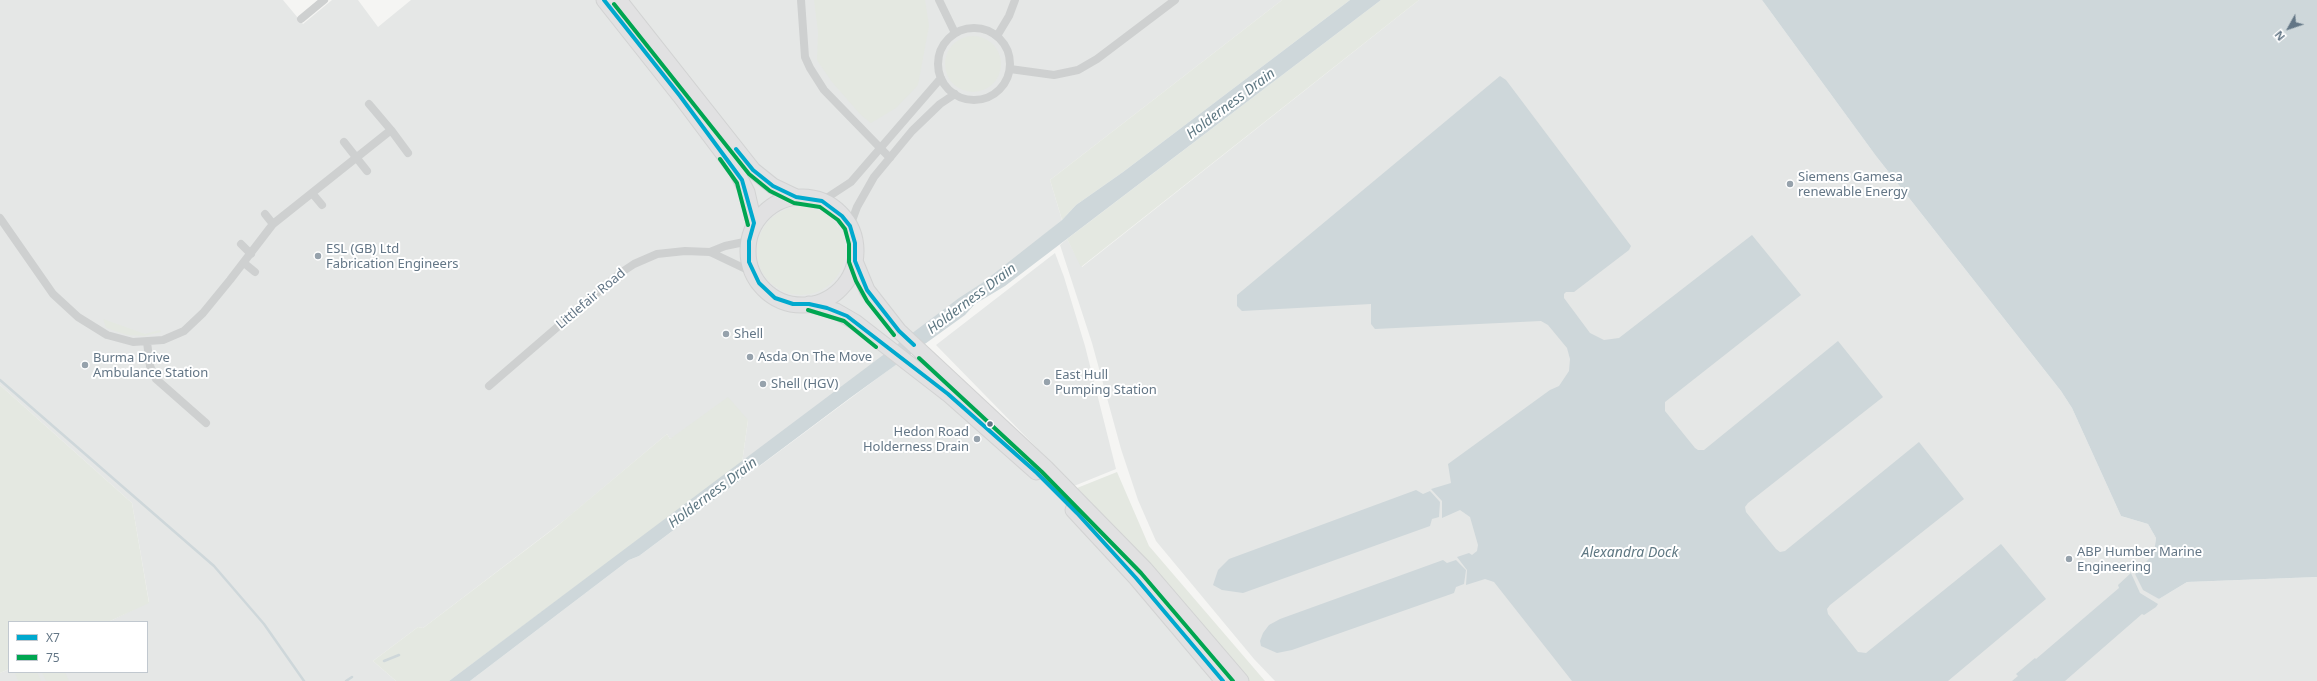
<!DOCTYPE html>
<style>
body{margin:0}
#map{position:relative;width:2317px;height:681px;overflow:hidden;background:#f5f5f3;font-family:"Noto Sans",sans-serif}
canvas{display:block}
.legend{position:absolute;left:8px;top:621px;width:140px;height:52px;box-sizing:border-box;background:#fff;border:1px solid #c1c8cf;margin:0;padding:5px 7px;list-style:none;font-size:12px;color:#637686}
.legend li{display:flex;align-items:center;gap:8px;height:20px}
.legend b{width:20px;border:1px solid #c1c8cf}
.north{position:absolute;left:2269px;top:8px;width:40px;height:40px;-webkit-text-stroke:3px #fff;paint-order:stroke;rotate:230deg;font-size:11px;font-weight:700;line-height:16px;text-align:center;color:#637686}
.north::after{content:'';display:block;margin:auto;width:14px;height:18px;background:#637686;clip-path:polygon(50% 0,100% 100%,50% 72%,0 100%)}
</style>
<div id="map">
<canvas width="2317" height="681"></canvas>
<ul class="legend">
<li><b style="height:5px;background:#00a9ce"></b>X7</li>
<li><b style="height:5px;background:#00a651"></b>75</li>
</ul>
<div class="north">N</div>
</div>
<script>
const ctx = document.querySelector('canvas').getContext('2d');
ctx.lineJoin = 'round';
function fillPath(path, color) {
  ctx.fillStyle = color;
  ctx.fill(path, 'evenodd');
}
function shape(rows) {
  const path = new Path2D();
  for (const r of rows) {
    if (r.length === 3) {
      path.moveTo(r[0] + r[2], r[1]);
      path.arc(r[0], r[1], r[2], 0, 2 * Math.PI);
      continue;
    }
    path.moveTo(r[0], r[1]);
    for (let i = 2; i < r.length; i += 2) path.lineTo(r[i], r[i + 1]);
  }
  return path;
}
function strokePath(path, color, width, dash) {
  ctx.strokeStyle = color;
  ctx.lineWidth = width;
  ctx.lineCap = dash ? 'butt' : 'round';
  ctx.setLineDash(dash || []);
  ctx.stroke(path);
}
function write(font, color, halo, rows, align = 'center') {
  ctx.font = font + ' "Noto Sans",sans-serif';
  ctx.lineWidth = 4;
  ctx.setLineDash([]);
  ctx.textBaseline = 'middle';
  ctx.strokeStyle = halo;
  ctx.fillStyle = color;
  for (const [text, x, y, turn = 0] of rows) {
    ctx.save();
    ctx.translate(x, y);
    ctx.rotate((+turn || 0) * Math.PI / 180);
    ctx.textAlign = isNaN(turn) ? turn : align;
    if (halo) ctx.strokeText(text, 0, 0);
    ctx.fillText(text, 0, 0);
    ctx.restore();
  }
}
const built = shape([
 [0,0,283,0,303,24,332,0,358,0,378,27,411,0,1282,0,1050,180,1062,220,1021,254,742,463,748,420,670,439,667,434,566,519,423,628,418,627,373,661,396,681,0,681,0,673,9,669,9,672,147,672,147,622,108,622,149,602,132,503,0,385],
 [826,215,838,227,790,293,776,287],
 [1419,0,1762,0,1876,156,2061,391,2072,408,2121,516,2148,524,2156,538,2154,553,2135,574,2159,599,2187,582,2317,577,2317,681,1275,681,1254,659,1156,541,1138,500,1121,449,1092,343,1060,245,1067,239,1082,267],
 [1055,253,1064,277,1085,346,1116,469,1074,486,936,345],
 [910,354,972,405,1044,474,1231,681,470,681,629,560,639,556]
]);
const green = shape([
 [814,0,925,0,929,26,918,85,896,108,871,123,861,115,832,82,817,60,818,32],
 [1282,0,1350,0,1123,172,1076,205,1062,220,1050,180],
 [1381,0,1419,0,1081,267,1067,239],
 [973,64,28],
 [801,251,44],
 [103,319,145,334,160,330,161,332,144,336,127,335,106,328],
 [0,385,132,503,149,603,108,622,9,622,9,669,0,673],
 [728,397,748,420,742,463,449,681,396,681,373,661,418,627,423,628,556,527,667,434,670,439],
 [1117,472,1149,546,1265,681,1245,681,1148,564,1077,488],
 [17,672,37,672,41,681,18,681,15,673],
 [42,672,65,672,69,681,46,681]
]);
const water = shape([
 [1350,0,1381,0,1005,286,975,304,965,315,850,398,639,556,629,560,470,681,449,681,959,298,982,283,1062,220,1076,205,1123,172],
 [1762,0,2317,0,2317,577,2187,582,2159,599,2143,590,2135,574,2154,553,2156,538,2148,524,2121,516,2072,408,2061,391,1876,156],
 [1500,76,1506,80,1631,246,1629,250,1574,292,1566,292,1564,294,1564,298,1590,333,1604,340,1619,338,1752,235,1801,295,1665,402,1665,411,1695,448,1698,450,1704,450,1838,341,1883,397,1748,503,1745,507,1746,512,1776,549,1780,552,1785,551,1919,442,1964,499,1830,605,1827,609,1828,614,1858,652,1866,653,2001,544,2046,599,1948,681,1572,681,1494,582,1485,579,1466,585,1467,570,1457,557,1469,553,1472,555,1477,551,1478,545,1470,517,1460,510,1442,518,1442,501,1431,489,1451,483,1448,464,1550,390,1559,386,1569,371,1570,359,1567,348,1548,325,1541,321,1375,329,1371,324,1371,304,1242,311,1237,306,1237,295],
 [1416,490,1423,494,1430,491,1440,502,1439,517,1432,519,1430,526,1243,593,1222,590,1213,585,1218,570,1229,559],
 [1443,560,1447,563,1456,560,1466,570,1464,584,1456,587,1454,593,1292,650,1277,653,1261,646,1260,641,1263,633,1269,625,1280,619],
 [2131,573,2140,593,2158,604,2156,607,2144,615,2142,614,2065,681,2012,681,2018,676,2016,674,2035,658,2036,659,2119,588,2118,585]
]);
const stream = shape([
 [0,380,214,566,264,624,304,681],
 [384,661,399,655],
 [346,681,352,677]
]);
const street = shape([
 [801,0,805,57,810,68,824,90,890,158],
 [939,0,955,33],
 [301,19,324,0],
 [974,64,36],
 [997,36,1009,16,1015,0],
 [1010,69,1054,75,1078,70,1097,59,1175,0],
 [369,104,391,130],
 [344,142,367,171],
 [312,193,322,205],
 [822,201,851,182,941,78],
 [265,214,273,224],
 [0,218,53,294,78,317,107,335,133,342,163,340,184,331,203,313,230,280,273,224,391,130,408,153],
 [850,226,857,207,874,177,912,131,940,104,955,94],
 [241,244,251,254],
 [710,252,725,246,749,241],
 [244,263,255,272],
 [147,342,150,366,156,379,206,423],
 [489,386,619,274,634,264,657,254,685,251,710,252,752,272]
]);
const highway = shape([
 [604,0,680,96,737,172,747,192,754,223],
 [619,0,753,170,773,186,796,197],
 [802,251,54],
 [855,261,867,290,899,331,1046,468,1145,569,1241,681],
 [809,304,836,311,855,322,948,394,1036,472],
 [1073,510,1136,578,1223,681]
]);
const bus1 = shape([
 [604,0,680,96,742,180,754,223,749,241,749,262,759,283,775,298,793,304,809,304,827,308,847,316,948,394,1037,473,1077,513,1136,578,1223,681],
 [736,149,753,170,773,186,796,197,822,201,842,216,850,226,855,243,855,261,867,290,899,331,914,345]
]);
const bus2 = shape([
 [614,4,749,174,770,191,794,203,820,207,838,220,845,229,849,244,849,262,856,281,867,301,894,335],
 [720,159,737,183,748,225],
 [808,310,844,321,876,347],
 [919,358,1042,472,1141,573,1233,681]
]);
const markers = [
 [1790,184,4,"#96a2ac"],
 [318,256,4,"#96a2ac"],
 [726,334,4,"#96a2ac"],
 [750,357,4,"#96a2ac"],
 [85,365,4,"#96a2ac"],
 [1047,382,4,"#96a2ac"],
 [763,384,4,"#96a2ac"],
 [990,424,3.5,"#637686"],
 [977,439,4,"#96a2ac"],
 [2069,559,4,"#96a2ac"]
];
const poiNames = [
 ["Siemens Gamesa",1798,177],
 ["renewable Energy",1798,192],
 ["ESL (GB) Ltd",326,249],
 ["Fabrication Engineers",326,264],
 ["Shell",734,334],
 ["Asda On The Move",758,357],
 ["Burma Drive",93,358],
 ["Ambulance Station",93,373],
 ["East Hull",1055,375],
 ["Pumping Station",1055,390],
 ["Shell (HGV)",771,384],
 ["Hedon Road",969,432,"right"],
 ["Holderness Drain",969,447,"right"],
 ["ABP Humber Marine",2077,552],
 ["Engineering",2077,567]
];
const streetNames = [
 ["Littlefair Road",591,299,-40]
];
const waterNames = [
 ["Holderness Drain",1231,104,-37],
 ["Holderness Drain",972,299,-37],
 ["Holderness Drain",713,493,-37],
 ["Alexandra Dock",1630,553]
];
fillPath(built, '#e5e7e6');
fillPath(green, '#e4e8e1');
fillPath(water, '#ced7da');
strokePath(stream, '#ced7da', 2.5);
strokePath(highway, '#d2d3d3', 17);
strokePath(street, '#ced0d0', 8);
strokePath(highway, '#e1e1e2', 15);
strokePath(bus1, '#00a9ce', 4);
strokePath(bus2, '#00a651', 4);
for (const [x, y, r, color] of markers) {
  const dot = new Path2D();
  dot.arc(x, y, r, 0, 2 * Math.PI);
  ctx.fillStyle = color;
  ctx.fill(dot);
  strokePath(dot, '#fff', 1.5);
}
write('13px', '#637686', '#fff', poiNames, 'left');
write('13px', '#637686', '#fff', streetNames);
write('italic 14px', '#5f7883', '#fff', waterNames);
</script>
